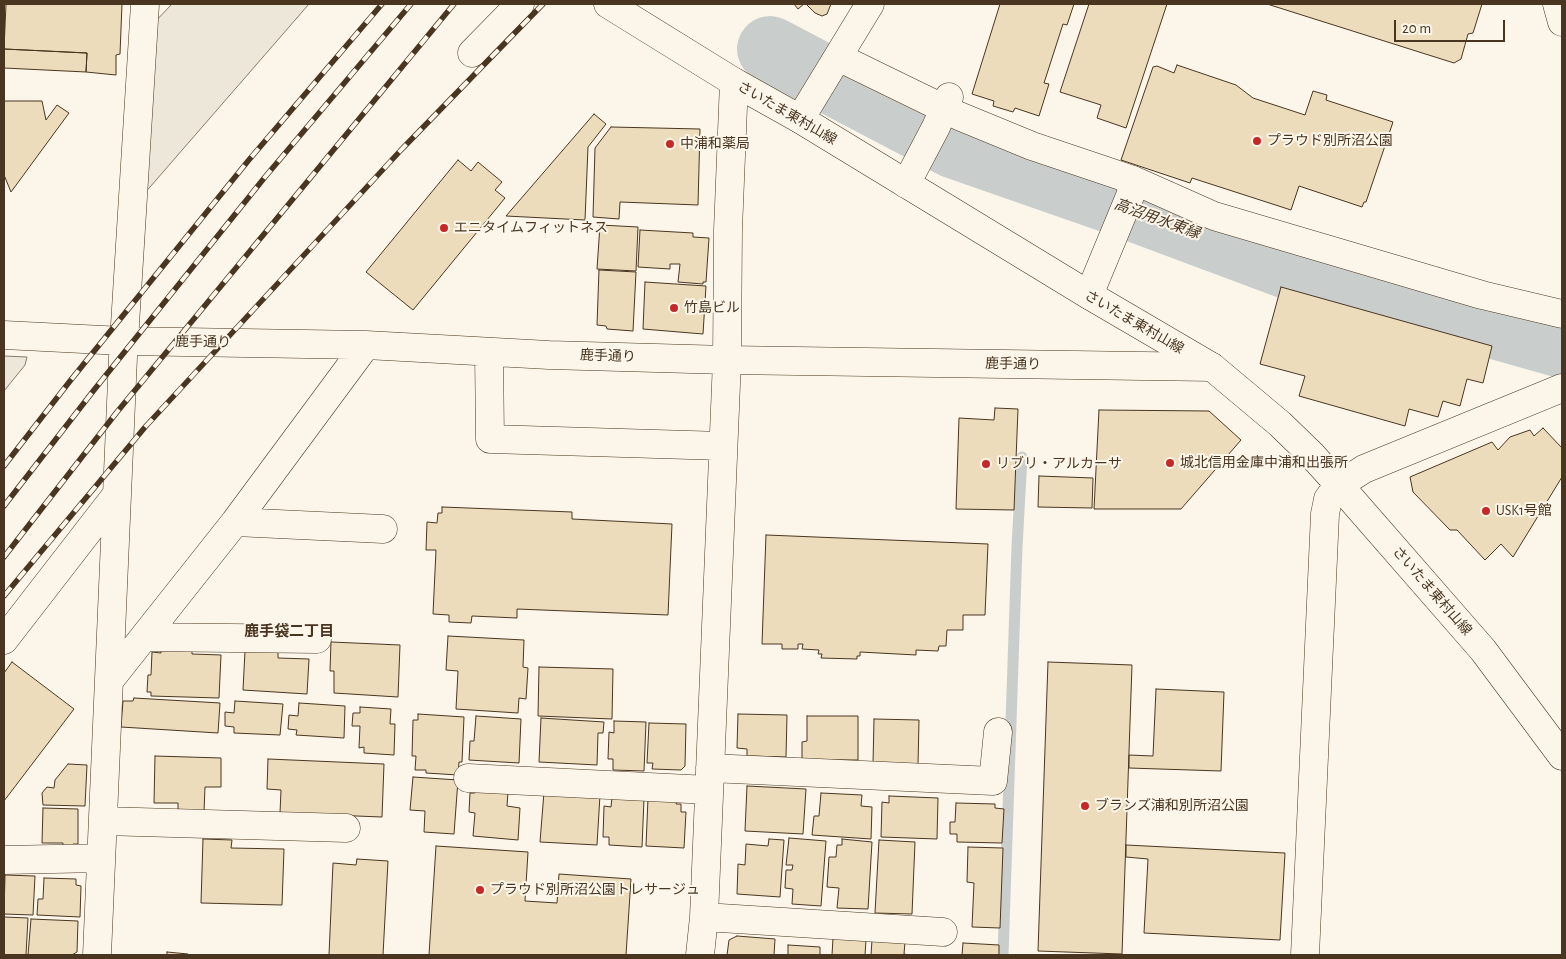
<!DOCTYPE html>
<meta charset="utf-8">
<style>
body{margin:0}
#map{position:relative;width:1566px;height:959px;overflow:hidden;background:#fbf6e9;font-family:"Alegreya Sans",sans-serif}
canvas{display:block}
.frame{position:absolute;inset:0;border:5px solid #4a3520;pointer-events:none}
.scale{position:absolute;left:1394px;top:20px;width:111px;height:22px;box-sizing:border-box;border:2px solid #4a3520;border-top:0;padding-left:6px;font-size:15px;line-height:18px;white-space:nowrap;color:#4a3520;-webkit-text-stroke:4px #fbf6e9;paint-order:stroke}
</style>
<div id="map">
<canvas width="1566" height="959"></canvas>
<div class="frame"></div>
<div class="scale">20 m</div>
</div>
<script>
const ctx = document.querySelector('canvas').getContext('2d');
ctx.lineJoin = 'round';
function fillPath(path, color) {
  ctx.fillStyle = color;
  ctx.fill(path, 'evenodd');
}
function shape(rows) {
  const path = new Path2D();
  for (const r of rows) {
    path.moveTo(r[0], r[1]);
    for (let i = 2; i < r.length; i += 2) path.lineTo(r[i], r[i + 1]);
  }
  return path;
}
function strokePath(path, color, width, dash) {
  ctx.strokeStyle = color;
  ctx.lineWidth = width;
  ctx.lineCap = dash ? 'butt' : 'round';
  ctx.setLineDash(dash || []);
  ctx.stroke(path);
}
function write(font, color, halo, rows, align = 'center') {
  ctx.font = font + ' "Alegreya Sans","Noto Sans JP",sans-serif';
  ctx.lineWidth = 4;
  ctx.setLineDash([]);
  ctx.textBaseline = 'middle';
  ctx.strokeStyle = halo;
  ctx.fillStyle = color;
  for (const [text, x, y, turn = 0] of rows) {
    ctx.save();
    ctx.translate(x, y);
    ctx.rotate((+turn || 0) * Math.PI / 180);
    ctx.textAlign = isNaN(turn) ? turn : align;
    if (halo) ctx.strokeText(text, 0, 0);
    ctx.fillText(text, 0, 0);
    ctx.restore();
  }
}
const parking = shape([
 [172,4,309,4,137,202,150,27,172,4],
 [4,356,27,357,25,365,4,391,4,356]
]);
const stream = shape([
 [1003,955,1017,547,1022,457]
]);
const river = shape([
 [770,49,953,145,1122,204,1304,272,1562,345]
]);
const building = shape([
 [6,4,122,4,120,54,116,55,116,75,86,72,87,53,4,49,6,4],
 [794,4,804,4,798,9,794,4],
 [806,4,831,4,827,14,822,16,815,13,806,4],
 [1000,4,1074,4,1067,25,1063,24,1044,83,1049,84,1039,116,1015,108,1013,112,993,106,994,101,972,94,1000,4],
 [1089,4,1167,4,1126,128,1097,118,1101,105,1060,92,1089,4],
 [1267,4,1482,4,1473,33,1468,34,1461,59,1454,63,1267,4],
 [4,49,87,53,86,72,4,68,4,49],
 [1177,65,1236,85,1253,98,1305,115,1313,91,1327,95,1326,100,1393,122,1366,202,1364,202,1362,207,1299,186,1291,210,1192,178,1190,183,1121,160,1153,67,1157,66,1174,73,1177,65],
 [4,101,42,101,46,120,57,105,69,113,11,192,4,175,4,101],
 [594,114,606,124,588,147,585,220,506,216,594,114],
 [611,127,700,129,698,205,620,202,619,219,593,217,595,148,611,127],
 [458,160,471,171,478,162,502,182,495,190,505,198,413,310,366,272,458,160],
 [600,225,638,227,636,271,597,269,600,225],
 [640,230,693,233,693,237,709,238,706,282,703,282,703,284,678,282,680,264,670,264,670,269,638,267,640,230],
 [599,270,636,272,633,331,607,329,606,326,597,325,599,270],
 [645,282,706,286,703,334,643,329,645,282],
 [1281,287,1492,346,1483,383,1467,379,1460,406,1443,401,1438,417,1409,409,1405,426,1299,396,1305,376,1260,364,1281,287],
 [995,408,1018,409,1014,510,956,509,959,418,994,420,995,408],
 [1099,410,1209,411,1241,440,1181,509,1094,509,1099,410],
 [1543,428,1562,448,1562,477,1513,557,1501,544,1485,560,1457,530,1450,530,1413,492,1410,477,1492,442,1498,450,1510,437,1530,430,1534,436,1543,428],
 [1039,476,1093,478,1092,508,1038,507,1039,476],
 [442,507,572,512,572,519,672,524,668,615,517,609,517,618,472,616,471,623,449,622,449,615,433,614,436,550,426,550,427,522,437,523,438,513,442,513,442,507],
 [766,535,988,544,985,615,963,615,963,630,947,630,946,646,939,646,938,651,916,650,916,655,860,652,860,656,857,656,857,659,821,658,822,654,818,654,819,650,802,649,803,644,798,644,798,649,782,649,782,644,762,644,766,535],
 [448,636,524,640,523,667,528,668,526,699,519,698,518,713,456,709,458,671,446,670,448,636],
 [331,642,400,645,398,697,334,693,334,671,330,671,331,642],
 [161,648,192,649,192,654,221,655,219,698,151,696,151,692,147,692,148,675,151,675,152,652,161,653,161,648],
 [245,651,278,652,278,658,309,659,307,694,243,690,245,651],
 [12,662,74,709,4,801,4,673,12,662],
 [1048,662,1132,665,1122,954,1038,951,1048,662],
 [539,667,613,669,612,719,538,716,539,667],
 [1156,689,1224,692,1221,771,1129,768,1129,755,1153,756,1156,689],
 [134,698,220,703,218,733,121,727,123,701,133,701,134,698],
 [235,701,283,704,280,735,234,733,234,727,225,726,225,712,234,713,235,701],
 [299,703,345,706,344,738,296,735,297,730,288,729,289,715,298,716,299,703],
 [360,707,391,709,390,724,395,724,394,755,364,753,364,747,359,748,360,726,352,726,353,713,360,713,360,707],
 [418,714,464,717,462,762,459,762,458,775,426,773,426,770,415,770,416,756,412,756,413,720,418,720,418,714],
 [738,714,787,715,786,757,747,756,747,749,737,748,738,714],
 [476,716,521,719,519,763,469,760,470,741,474,741,476,716],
 [807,716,858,716,858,760,802,760,802,742,807,741,807,716],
 [541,718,604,722,603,733,598,733,597,765,539,762,541,718],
 [874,719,919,720,918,765,873,764,874,719],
 [614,721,646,722,644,771,613,770,613,759,608,759,609,732,614,733,614,721],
 [649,723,686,724,685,766,681,770,652,769,653,763,647,763,649,723],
 [155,756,221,758,221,787,205,787,204,812,178,811,178,803,154,803,155,756],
 [268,759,384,764,382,817,280,813,281,790,267,789,268,759],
 [68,764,87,765,85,806,43,805,42,793,47,787,54,788,55,780,68,764],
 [413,777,458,780,454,834,424,832,425,811,410,810,413,777],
 [747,786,806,789,803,834,745,831,747,786],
 [476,789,508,792,507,806,520,808,518,840,473,836,475,813,469,812,470,793,475,793,476,789],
 [544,792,600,795,597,845,540,842,544,792],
 [821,793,862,795,861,806,872,807,871,839,812,835,814,816,819,816,821,793],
 [889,796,938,798,937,839,881,837,882,802,889,803,889,796],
 [612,797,644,799,642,847,609,845,609,837,603,837,604,806,611,807,612,797],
 [648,798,677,800,676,804,681,804,681,812,686,812,684,848,646,846,648,798],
 [956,803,995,804,995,808,1004,809,1002,843,957,842,957,834,950,834,950,822,955,822,956,803],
 [43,808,78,809,78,844,73,844,73,848,63,848,63,843,42,843,43,808],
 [789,838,826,841,821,906,792,904,793,889,785,888,786,870,792,870,793,865,786,865,789,838],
 [203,839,232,840,231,848,284,849,282,905,201,903,203,839],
 [769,839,784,840,780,897,737,894,738,864,745,865,746,844,768,846,769,839],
 [842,839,872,842,868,909,837,908,839,888,827,887,829,857,836,857,837,845,842,845,842,839],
 [879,840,915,842,912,914,875,913,879,840],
 [1126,845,1285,853,1280,940,1144,933,1148,859,1126,857,1126,845],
 [436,846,528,852,525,901,557,903,559,874,631,879,626,955,429,955,436,846],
 [968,847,1003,848,1000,928,972,927,974,883,967,882,968,847],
 [357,859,388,861,383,955,329,955,333,863,356,865,357,859],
 [5,875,35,876,33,915,4,914,5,875],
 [44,878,76,879,76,885,81,886,80,917,37,915,38,899,43,899,44,878],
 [4,917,28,918,26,955,4,955,4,917],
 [31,919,78,921,77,952,72,955,28,955,31,919],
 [737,936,775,939,774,955,727,955,729,940,737,936],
 [833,938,866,940,865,955,832,955,833,938],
 [872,940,905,942,904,954,909,955,871,955,872,940],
 [963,943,999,945,999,955,962,955,963,943],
 [788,945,820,947,820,955,788,955,788,945],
 [167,952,188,954,188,955,167,955,167,952]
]);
const minor = shape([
 [1557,4,1562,22],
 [472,53,520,4],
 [838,57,959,116,1032,146,1133,180,1214,216,1482,295,1562,314],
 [800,119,870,4],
 [906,184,936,127,949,97],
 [1089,295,1130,196,1133,180],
 [4,335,123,341,366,345,549,355,727,360,1212,367],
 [489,352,490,439,723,446],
 [235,522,383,529],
 [144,637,317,639],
 [4,640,117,494],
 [109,681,235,522,366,345],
 [710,768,993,781,998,732],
 [468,778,709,790],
 [103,821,346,828],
 [4,860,101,858],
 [704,917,943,932],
 [97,955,123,357,145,4],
 [700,955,704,917,727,360,728,230,734,82],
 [1305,955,1325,514,1328,499,1339,485,1364,469,1562,388]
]);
const major = shape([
 [608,4,734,82,800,119,1089,295,1212,367,1280,424,1312,455,1339,485,1483,650,1562,756]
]);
const rail = shape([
 [4,466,70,381,248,161,382,4],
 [4,506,94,390,265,177,411,4],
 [4,557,117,412,454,4],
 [4,596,146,426,401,150,543,4]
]);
const markers = [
 [1257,141,5,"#c62828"],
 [670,144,5,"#c62828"],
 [444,228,5,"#c62828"],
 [674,308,5,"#c62828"],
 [1170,463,5,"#c62828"],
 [986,464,5,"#c62828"],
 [1486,511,5,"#c62828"],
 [1085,806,5,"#c62828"],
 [480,890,5,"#c62828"]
];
const streetNames = [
 ["さいたま東村山線",787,113,30],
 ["さいたま東村山線",1134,322,30],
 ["鹿手通り",203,342,1],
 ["鹿手通り",608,356,2],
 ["鹿手通り",1013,364,1],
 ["さいたま東村山線",1432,591,49]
];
const poiNames = [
 ["プラウド別所沼公園",1267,141],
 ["中浦和薬局",680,144],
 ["エニタイムフィットネス",454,228],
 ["竹島ビル",684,308],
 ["城北信用金庫中浦和出張所",1180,463],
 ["リブリ・アルカーサ",996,464],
 ["USK1号館",1496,511],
 ["ブランズ浦和別所沼公園",1095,806],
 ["プラウド別所沼公園トレサージュ",490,890]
];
const waterNames = [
 ["高沼用水東縁",1157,219,20]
];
const neighbourhoodNames = [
 ["鹿手袋二丁目",289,631]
];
fillPath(parking, '#ede7d9');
strokePath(parking, '#887966', 1);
strokePath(stream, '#c9cecd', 11);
strokePath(river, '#c9cecd', 66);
fillPath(building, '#ecdcbc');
strokePath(building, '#4a3520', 1);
strokePath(minor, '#4a3520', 29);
strokePath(major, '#4a3520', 29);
strokePath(minor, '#fbf6e9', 28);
strokePath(major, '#fbf6e9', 28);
strokePath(rail, '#4a3520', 5.5);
strokePath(rail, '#fbf6e9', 4, [11]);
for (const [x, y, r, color] of markers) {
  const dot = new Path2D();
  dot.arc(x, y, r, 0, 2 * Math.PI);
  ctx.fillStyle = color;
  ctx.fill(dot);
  strokePath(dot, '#fbf6e9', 2);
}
write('14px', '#4a3520', '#fbf6e9', streetNames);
write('14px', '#4a3520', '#fbf6e9', poiNames, 'left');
write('italic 15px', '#4a3520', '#fbf6e9', waterNames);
write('bold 15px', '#4a3520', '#fbf6e9', neighbourhoodNames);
</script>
